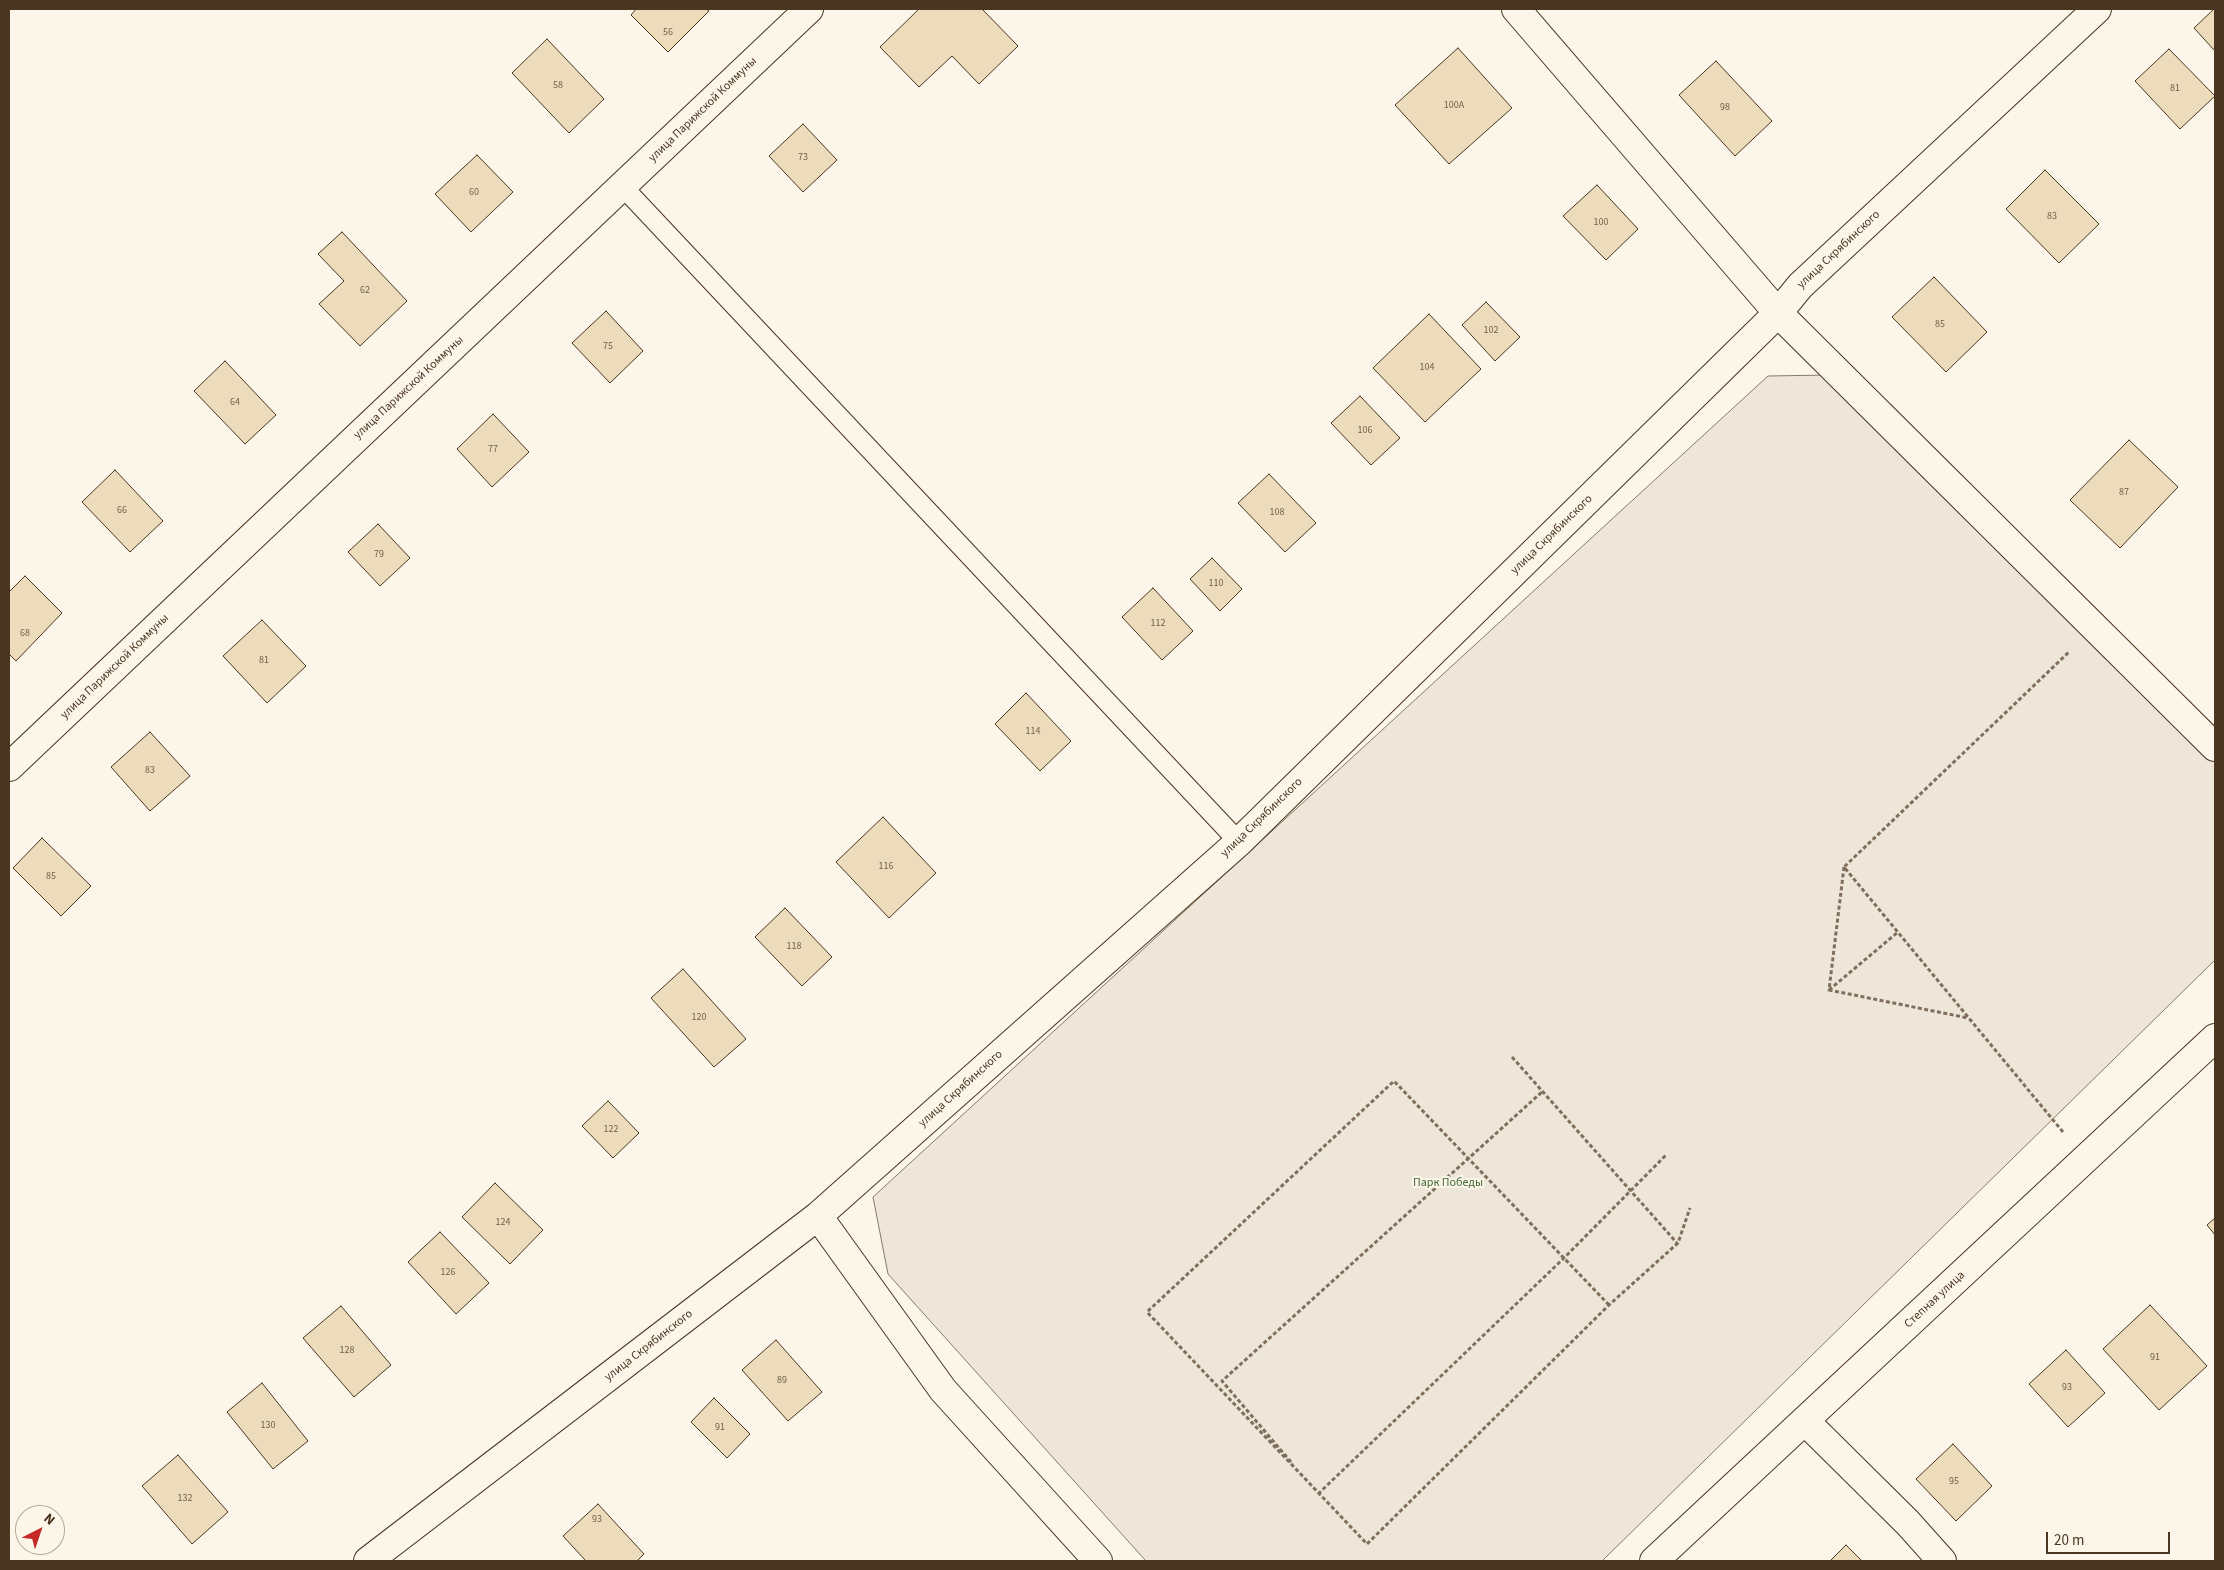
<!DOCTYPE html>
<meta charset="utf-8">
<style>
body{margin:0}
#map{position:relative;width:2224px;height:1570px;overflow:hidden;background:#fbf6e9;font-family:"Source Sans 3",sans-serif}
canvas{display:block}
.frame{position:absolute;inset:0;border:10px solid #4a3520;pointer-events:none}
.north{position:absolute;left:15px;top:1505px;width:50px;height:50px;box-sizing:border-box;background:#fbf6e9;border:1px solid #b4a999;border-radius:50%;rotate:41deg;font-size:14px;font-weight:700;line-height:20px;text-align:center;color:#4a3520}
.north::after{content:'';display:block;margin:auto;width:18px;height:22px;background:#c62828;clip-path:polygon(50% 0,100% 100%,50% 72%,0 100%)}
.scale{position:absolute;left:2046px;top:1532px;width:124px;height:22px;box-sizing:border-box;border:2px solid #4a3520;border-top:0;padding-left:6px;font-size:15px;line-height:18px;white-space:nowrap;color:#4a3520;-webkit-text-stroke:4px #fbf6e9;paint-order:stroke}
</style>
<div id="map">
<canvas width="2224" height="1570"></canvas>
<div class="frame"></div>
<div class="north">N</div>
<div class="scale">20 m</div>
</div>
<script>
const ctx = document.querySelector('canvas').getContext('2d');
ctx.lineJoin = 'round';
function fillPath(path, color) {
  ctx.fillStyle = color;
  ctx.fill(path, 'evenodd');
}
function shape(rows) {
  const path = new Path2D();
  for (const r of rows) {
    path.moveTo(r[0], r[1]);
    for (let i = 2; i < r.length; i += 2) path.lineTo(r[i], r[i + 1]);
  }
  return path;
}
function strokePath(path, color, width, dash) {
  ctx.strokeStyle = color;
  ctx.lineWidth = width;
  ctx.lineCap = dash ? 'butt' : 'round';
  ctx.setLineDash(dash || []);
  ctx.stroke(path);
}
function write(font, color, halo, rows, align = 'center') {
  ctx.font = font + ' "Source Sans 3",sans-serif';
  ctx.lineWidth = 4;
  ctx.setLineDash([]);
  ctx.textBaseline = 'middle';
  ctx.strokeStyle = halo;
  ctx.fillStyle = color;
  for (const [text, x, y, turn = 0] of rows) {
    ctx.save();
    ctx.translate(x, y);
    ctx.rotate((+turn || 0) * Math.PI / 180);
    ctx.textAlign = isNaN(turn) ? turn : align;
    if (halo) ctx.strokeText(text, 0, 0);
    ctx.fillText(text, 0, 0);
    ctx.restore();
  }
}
const green = shape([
 [1829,375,2215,762,2215,960,1602,1561,1146,1561,888,1274,873,1197,1768,376,1829,375]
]);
const building = shape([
 [636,9,706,9,709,11,668,52,631,15,636,9],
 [919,9,982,9,1018,46,979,84,952,56,919,87,880,47,919,9],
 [2214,9,2215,9,2215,51,2194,28,2214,9],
 [547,39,604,99,569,133,512,73,547,39],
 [1458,48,1512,108,1449,164,1395,105,1458,48],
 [2169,49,2215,96,2180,129,2135,81,2169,49],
 [1716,61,1772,121,1735,156,1679,95,1716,61],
 [803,124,837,160,803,192,769,156,803,124],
 [477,155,513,192,471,232,435,194,477,155],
 [2045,170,2099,224,2059,263,2006,209,2045,170],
 [1597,185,1638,229,1606,260,1563,216,1597,185],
 [342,232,407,301,360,346,319,304,344,281,318,254,342,232],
 [1934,277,1987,332,1946,372,1892,317,1934,277],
 [1486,302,1520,337,1495,361,1462,325,1486,302],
 [606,311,643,351,610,383,572,343,606,311],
 [1429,314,1481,369,1425,422,1373,368,1429,314],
 [225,361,276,415,245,444,194,391,225,361],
 [1360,396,1400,438,1371,465,1331,423,1360,396],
 [493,414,529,452,492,487,457,449,493,414],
 [2129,440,2178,487,2120,548,2070,500,2129,440],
 [115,470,163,521,130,552,82,502,115,470],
 [1269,474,1316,523,1285,552,1238,503,1269,474],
 [378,524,410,558,380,586,348,552,378,524],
 [1212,558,1242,589,1220,611,1190,579,1212,558],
 [25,576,62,613,16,661,9,654,9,592,25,576],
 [1153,588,1193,631,1162,660,1122,617,1153,588],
 [262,620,306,666,267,703,223,656,262,620],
 [1026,693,1071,741,1040,771,995,724,1026,693],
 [150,732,190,776,150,811,111,767,150,732],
 [883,817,936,873,889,918,836,862,883,817],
 [42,838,91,886,61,916,13,868,42,838],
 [785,908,832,957,802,986,755,937,785,908],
 [683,969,746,1039,714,1067,651,998,683,969],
 [608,1101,639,1133,613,1158,582,1126,608,1101],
 [495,1183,543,1230,510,1264,462,1217,495,1183],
 [2215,1218,2215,1235,2207,1225,2215,1218],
 [440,1232,489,1283,456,1314,408,1262,440,1232],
 [2150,1305,2207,1366,2159,1410,2103,1349,2150,1305],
 [341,1306,391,1365,354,1397,303,1338,341,1306],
 [776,1340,822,1392,788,1421,742,1370,776,1340],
 [2066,1350,2105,1393,2068,1427,2029,1384,2066,1350],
 [262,1383,308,1441,273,1469,227,1412,262,1383],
 [714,1398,750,1434,727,1458,691,1422,714,1398],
 [1953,1444,1992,1486,1956,1521,1916,1479,1953,1444],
 [178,1455,228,1512,192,1544,142,1486,178,1455],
 [598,1504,644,1554,637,1561,586,1561,563,1536,598,1504],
 [1846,1545,1862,1561,1830,1561,1846,1545]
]);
const path = shape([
 [1844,867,1829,990,1968,1018],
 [1829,990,1898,932],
 [1512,1057,1677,1243],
 [2063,1132,1844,867,2069,652],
 [1609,1305,1394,1081,1147,1312,1367,1544,1609,1305,1678,1243,1690,1208],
 [1291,1462,1222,1381,1543,1091],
 [1318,1494,1563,1259,1666,1155]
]);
const lane = shape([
 [623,187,1239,842]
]);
const street = shape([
 [1516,9,1778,313,2215,747],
 [9,767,809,9],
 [818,1216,943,1390,1098,1561],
 [1805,1421,1908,1523,1942,1561],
 [368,1561,818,1216,1239,842,1778,313,1800,286,2097,9],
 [1654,1561,2215,1038]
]);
const numberNames = [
 ["56",668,33],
 ["58",558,86],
 ["81",2175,89],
 ["100А",1454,106],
 ["98",1725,108],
 ["73",803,158],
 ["60",474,193],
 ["83",2052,217],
 ["100",1601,223],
 ["62",365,291],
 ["85",1940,325],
 ["102",1491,331],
 ["75",608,347],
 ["104",1427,368],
 ["64",235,403],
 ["106",1365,431],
 ["77",493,450],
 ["87",2124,493],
 ["66",122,511],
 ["108",1277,513],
 ["79",379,555],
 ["110",1216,584],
 ["112",1158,624],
 ["68",25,634],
 ["81",264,661],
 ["114",1033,732],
 ["83",150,771],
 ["116",886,867],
 ["85",51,877],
 ["118",794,947],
 ["120",699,1018],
 ["122",611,1130],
 ["124",503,1223],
 ["126",448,1273],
 ["128",347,1351],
 ["91",2155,1358],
 ["89",782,1381],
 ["93",2067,1388],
 ["130",268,1426],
 ["91",720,1428],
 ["95",1954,1482],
 ["132",185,1499],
 ["93",597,1520]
];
const streetNames = [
 ["улица Парижской Коммуны",703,110,-44],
 ["улица Скрябинского",1839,250,-43],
 ["улица Парижской Коммуны",409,388,-43],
 ["улица Скрябинского",1552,535,-44],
 ["улица Парижской Коммуны",115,667,-44],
 ["улица Скрябинского",1262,818,-44],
 ["улица Скрябинского",961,1089,-42],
 ["Степная улица",1935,1300,-43],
 ["улица Скрябинского",649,1346,-38]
];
const parkNames = [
 ["Парк Победы",1448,1183]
];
fillPath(green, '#ede6d9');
strokePath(green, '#887966', 1);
fillPath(building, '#ecdcbc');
strokePath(building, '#4a3520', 1);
strokePath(lane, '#4a3520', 21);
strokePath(street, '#4a3520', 30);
strokePath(path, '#7f6f5c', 3, [4, 2.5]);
strokePath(lane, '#fbf6e9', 19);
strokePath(street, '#fbf6e9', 28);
write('10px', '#725f47', null, numberNames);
write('12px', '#4a3520', '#fbf6e9', streetNames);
write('12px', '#436837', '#fbf6e9', parkNames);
</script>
